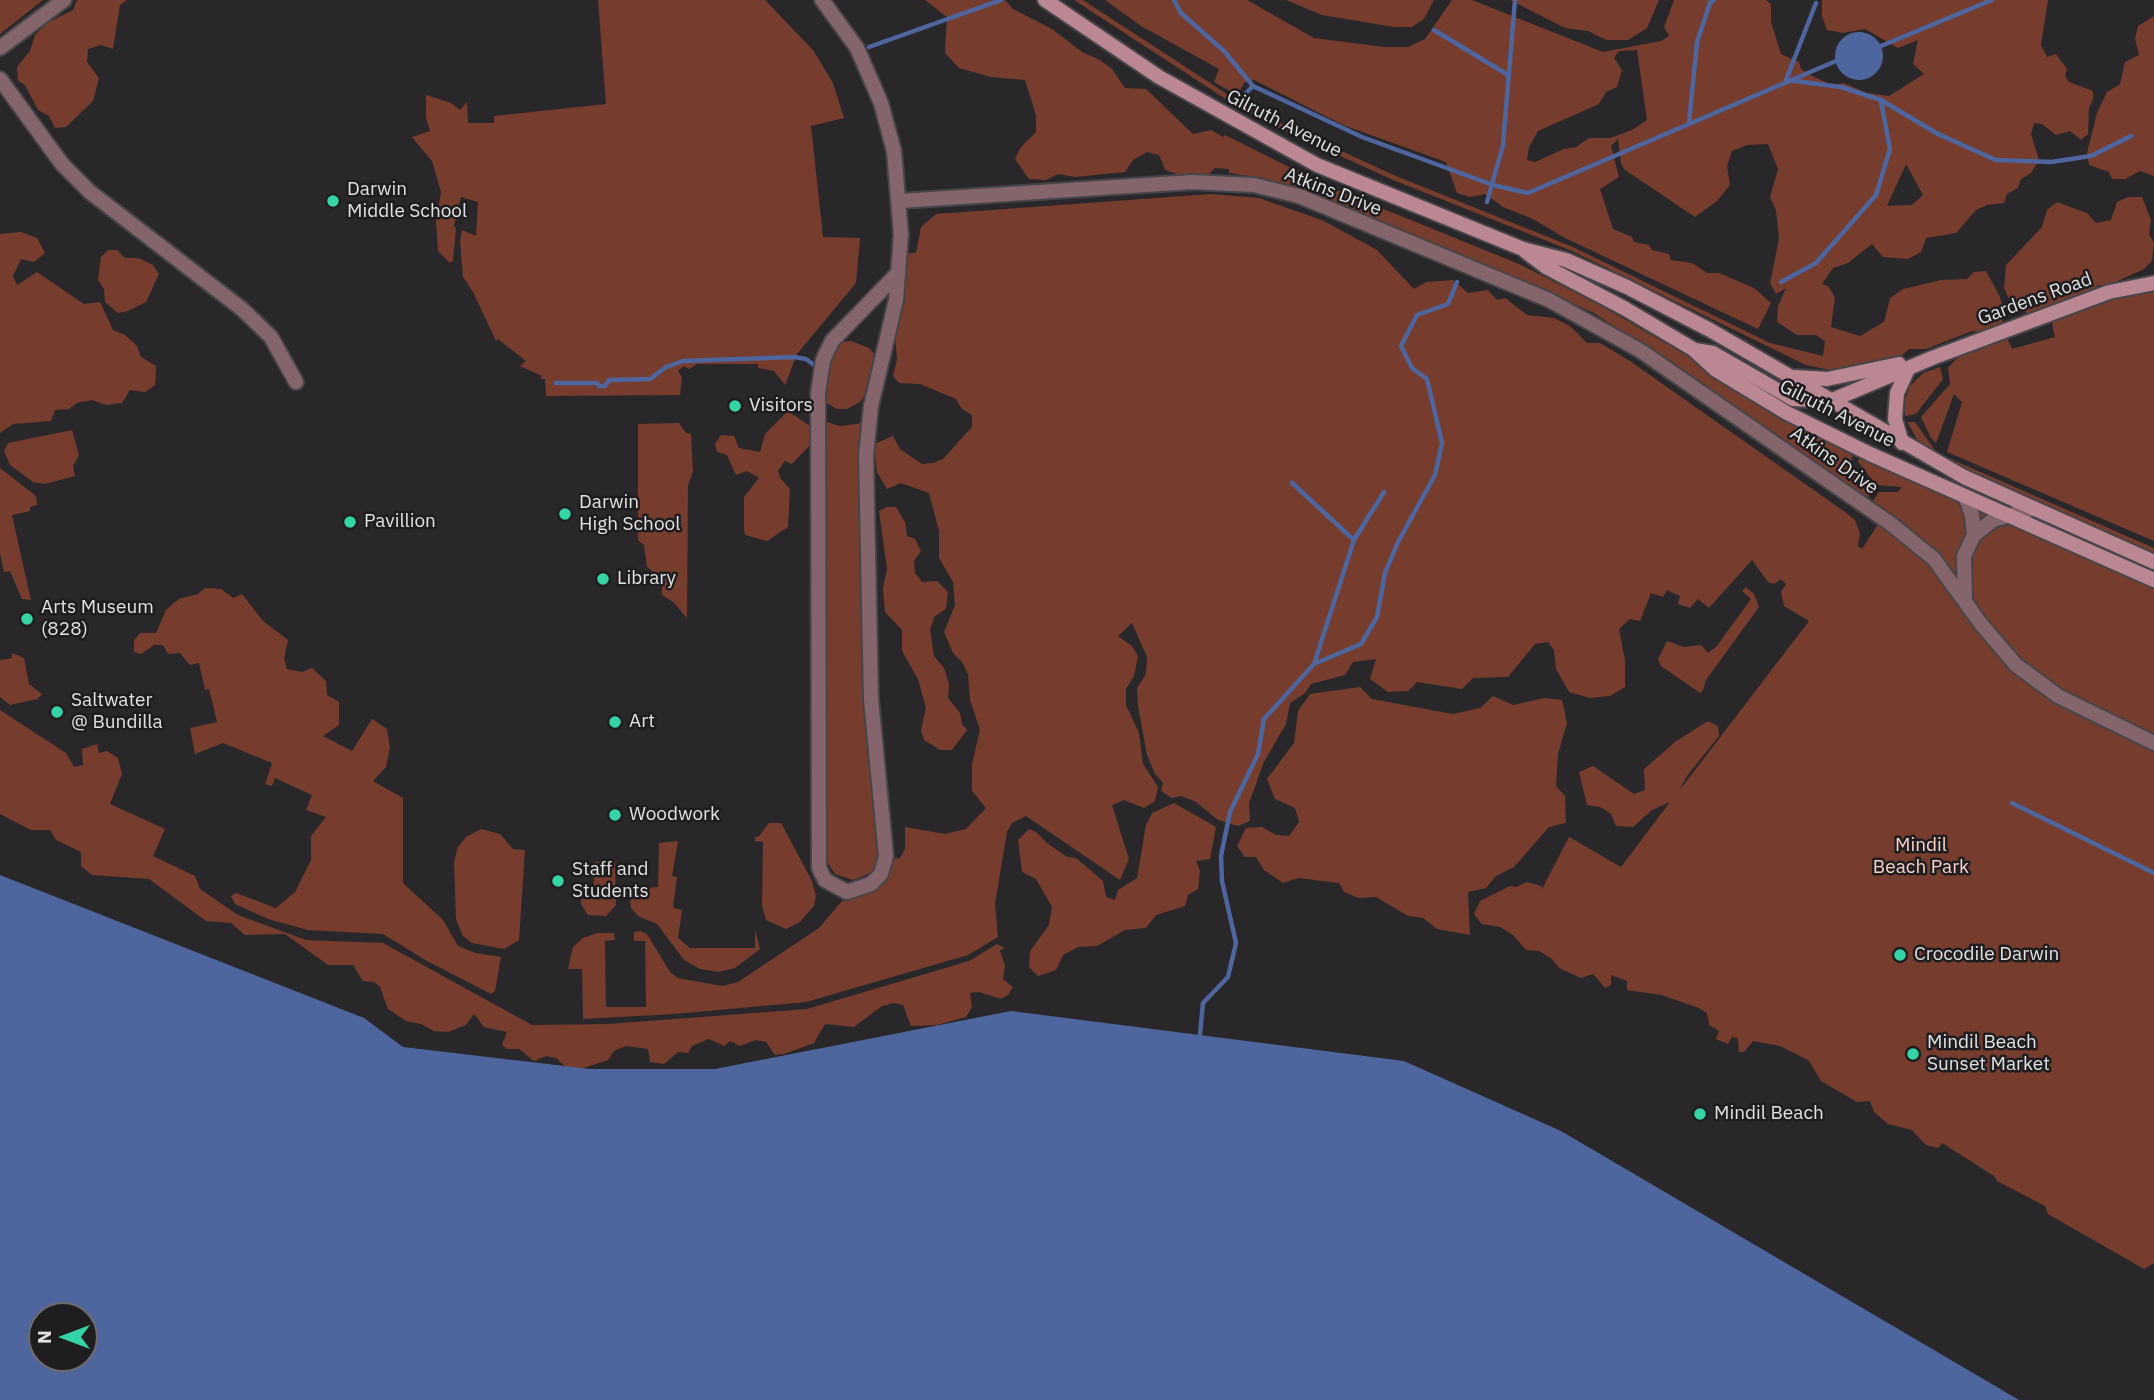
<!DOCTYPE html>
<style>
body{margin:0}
#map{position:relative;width:2154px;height:1400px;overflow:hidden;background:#292729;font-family:"IBM Plex Sans",sans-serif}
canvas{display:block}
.north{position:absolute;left:28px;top:1302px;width:70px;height:70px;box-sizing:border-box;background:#1f1d1f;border:2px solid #6d6b6d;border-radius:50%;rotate:270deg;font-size:19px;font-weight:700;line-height:28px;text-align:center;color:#e2e1e2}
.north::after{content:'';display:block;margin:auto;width:24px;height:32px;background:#35d4a7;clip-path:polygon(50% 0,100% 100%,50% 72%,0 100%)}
</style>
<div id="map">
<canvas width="2154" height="1400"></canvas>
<div class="north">N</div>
</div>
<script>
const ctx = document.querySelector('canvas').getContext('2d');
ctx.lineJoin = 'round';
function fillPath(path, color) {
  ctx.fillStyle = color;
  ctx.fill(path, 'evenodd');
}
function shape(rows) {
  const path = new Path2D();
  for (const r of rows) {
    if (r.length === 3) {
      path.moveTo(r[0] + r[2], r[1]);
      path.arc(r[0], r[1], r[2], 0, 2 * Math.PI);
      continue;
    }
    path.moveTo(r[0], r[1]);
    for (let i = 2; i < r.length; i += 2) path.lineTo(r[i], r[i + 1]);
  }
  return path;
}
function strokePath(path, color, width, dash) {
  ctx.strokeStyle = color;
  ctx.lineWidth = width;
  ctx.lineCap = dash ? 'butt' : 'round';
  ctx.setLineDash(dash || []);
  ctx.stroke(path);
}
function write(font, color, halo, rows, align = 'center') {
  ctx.font = font + ' "IBM Plex Sans",sans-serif';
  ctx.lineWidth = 5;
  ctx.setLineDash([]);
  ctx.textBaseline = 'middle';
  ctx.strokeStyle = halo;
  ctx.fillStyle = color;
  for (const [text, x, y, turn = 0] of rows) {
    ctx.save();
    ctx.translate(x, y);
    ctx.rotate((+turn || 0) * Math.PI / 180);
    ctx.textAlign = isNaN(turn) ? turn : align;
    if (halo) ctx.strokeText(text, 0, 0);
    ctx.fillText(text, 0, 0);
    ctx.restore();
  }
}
const green = shape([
 [0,0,43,0,0,34],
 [77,0,127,0,120,5,113,49,101,45,88,49,87,62,99,78,93,101,66,127,55,128,49,116,38,110,25,85,18,81,17,67,30,51,35,35,47,23,73,10],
 [598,0,765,0,813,50,833,83,844,118,811,126,823,237,860,238,856,283,797,354,785,385,774,371,758,368,758,364,697,364,689,369,684,366,678,371,682,377,680,395,546,396,545,379,540,379,542,376,520,366,526,361,498,339,496,341,473,292,463,277,460,241,462,230,476,236,478,202,461,197,454,226,456,228,453,261,450,263,438,251,436,222,441,192,432,161,412,137,430,131,426,118,426,95,451,103,460,110,467,102,468,123,494,123,494,116,606,104],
 [925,0,1005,0,1013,9,1052,29,1082,52,1100,60,1112,69,1125,88,1146,89,1193,134,1211,130,1223,137,1225,135,1327,186,1519,264,1598,304,1853,452,1851,464,1871,493,1867,498,1594,313,1346,206,1263,178,1229,173,1229,169,1215,168,1206,177,1180,175,1165,170,1159,155,1147,152,1133,160,1125,172,1075,177,1058,174,1046,180,1029,179,1015,159,1021,147,1036,132,1036,115,1025,80,991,77,959,68,945,53,947,17],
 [1074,0,1083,0,1227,94,1267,117,1396,176,1573,247,1770,343,1823,356,1825,341,1816,335,1797,335,1777,322,1778,306,1786,288,1776,294,1770,283,1779,239,1776,210,1770,197,1778,169,1768,144,1747,145,1732,151,1727,166,1730,185,1717,201,1695,217,1625,170,1621,164,1618,139,1611,146,1619,177,1600,189,1613,229,1632,237,1634,242,1649,245,1652,250,1669,254,1671,260,1692,263,1707,273,1719,273,1754,288,1771,303,1758,329,1565,238,1533,219,1503,207,1485,194,1470,197,1457,193,1446,162,1343,125,1254,80,1245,82,1237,95,1214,82,1219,69,1141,26,1105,0,1247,0,1314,38,1384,47,1408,47,1425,39,1452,0,1472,0,1603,52,1661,41,1669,36,1664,27,1674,0,1766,0,1771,4,1771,22,1781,54,1799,62,1801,69,1812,76,1832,85,1844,83,1866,93,1889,96,1924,74,1913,64,1918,40,1898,48,1865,29,1843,33,1827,30,1822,16,1822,0,2048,0,2041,45,2047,57,2056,54,2067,69,2065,76,2069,82,2093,91,2093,99,2089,108,2088,134,2081,140,2070,131,2056,135,2042,124,2034,123,2031,134,2039,160,2031,173,2021,179,2018,188,2007,194,2004,203,1987,205,1976,210,1956,233,1926,238,1921,252,1908,259,1883,257,1872,244,1848,263,1833,268,1822,284,1828,286,1835,297,1831,327,1860,336,1884,322,1890,298,1903,289,1941,280,1967,279,1974,272,1986,271,2000,297,2004,314,2001,325,1985,333,1972,331,1926,349,1909,349,1894,362,1835,371,1806,365,1572,251,1393,180,1264,121,1224,98],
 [1637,50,1647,120,1632,130,1610,138,1589,138,1576,147,1564,149,1535,162,1527,160,1529,147,1538,131,1599,104,1606,92,1617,87,1622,70,1614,58,1619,51],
 [1906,164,1923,195,1912,205,1887,206],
 [1286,0,1434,0,1424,19,1412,27,1394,27,1322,15],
 [1510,0,1659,0,1647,28,1628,40,1606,40,1588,31,1565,28],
 [2154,16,2154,176,2140,171,2125,179,2112,179,2109,172,2089,165,2087,153,2097,113,2107,92,2120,84,2125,62,2139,55,2135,39,2138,26],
 [1211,194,1259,198,1324,221,1377,250,1414,289,1426,282,1453,280,1468,293,1488,290,1497,300,1505,298,1527,315,1554,318,1570,326,1587,343,1600,343,1630,361,1845,512,1855,520,1860,533,1858,546,1862,549,1886,512,1872,502,1879,492,1898,492,1902,487,1876,485,1858,462,1860,456,2154,587,2154,1263,2144,1269,2048,1214,2045,1206,1997,1181,1994,1176,1942,1143,1938,1148,1926,1145,1912,1130,1888,1124,1874,1112,1870,1101,1857,1102,1821,1081,1809,1061,1802,1057,1780,1046,1753,1041,1744,1052,1739,1052,1738,1038,1732,1037,1728,1044,1716,1039,1719,1031,1709,1025,1707,1013,1699,1008,1661,995,1627,990,1627,981,1611,975,1611,985,1605,988,1593,974,1581,978,1559,968,1552,959,1539,951,1526,950,1513,935,1500,927,1482,924,1474,914,1480,901,1510,886,1516,887,1527,882,1541,886,1542,889,1569,837,1621,867,1670,802,1652,810,1633,827,1616,826,1611,814,1600,807,1587,805,1579,772,1593,766,1634,794,1645,790,1644,769,1675,742,1708,721,1718,726,1719,736,1687,776,1679,791,1809,621,1784,606,1781,592,1786,584,1781,579,1774,584,1768,582,1752,560,1709,608,1698,599,1690,608,1678,604,1680,596,1667,590,1663,597,1651,593,1640,621,1630,619,1619,629,1625,660,1625,687,1610,696,1590,698,1569,692,1556,669,1554,650,1548,642,1535,644,1508,677,1473,678,1462,689,1417,682,1408,691,1388,692,1370,679,1376,659,1353,662,1345,675,1311,684,1305,693,1290,703,1286,724,1264,762,1249,803,1250,821,1238,826,1218,820,1196,802,1181,796,1172,798,1161,791,1163,783,1155,774,1147,755,1138,706,1137,688,1146,674,1147,657,1132,623,1118,636,1132,646,1138,656,1134,676,1126,689,1126,705,1139,733,1143,764,1158,787,1155,801,1144,808,1124,800,1112,805,1129,859,1120,880,1026,816,1012,823,1007,832,995,904,998,937,968,955,806,1002,674,1014,583,1019,582,969,568,969,573,947,583,938,597,933,614,933,615,940,605,941,606,1007,646,1007,645,941,634,941,634,932,640,931,647,934,670,972,678,978,722,986,738,982,819,928,842,901,874,887,890,859,900,858,905,849,905,827,945,834,966,829,986,808,972,791,972,764,980,730,970,700,968,674,962,662,953,653,944,632,955,605,953,582,939,558,939,531,929,493,901,483,887,489,877,472,874,444,893,436,900,449,922,464,933,463,943,459,972,427,972,415,961,408,956,399,920,384,899,383,893,376,897,360,895,335,907,253,916,253,921,227,936,214],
 [2128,197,2142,197,2151,220,2149,234,2154,243,2152,261,2144,269,2109,285,2099,285,2068,302,2056,302,2047,311,2030,314,2012,306,2004,288,2006,265,2042,227,2047,210,2057,202,2087,213,2096,223,2111,220,2117,202],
 [21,232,37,238,45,253,34,262,21,259,13,276,17,285,37,272,84,304,100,302,113,330,125,335,137,346,141,357,156,366,155,385,145,392,130,390,122,403,106,405,92,400,77,403,69,409,55,410,51,421,13,424,0,433,0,234],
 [108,250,117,250,125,258,138,258,153,265,159,274,146,302,128,311,118,313,105,302,104,289,98,280,101,257],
 [2137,289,2154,290,2154,541,1947,452,1962,402,1954,394,1936,443,1931,438,1921,417,1950,384,1948,368,1960,355,2006,336,2012,349,2055,337,2052,324,2059,313,2087,304,2096,306,2106,297],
 [851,341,869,348,874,354,866,393,860,402,847,409,837,409,827,403,827,369,835,350,842,342],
 [1940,367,1943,379,1916,414,1905,416,1905,400,1910,386,1923,373],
 [788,411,810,426,813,442,792,464,785,461,778,471,781,479,790,489,788,527,767,541,745,535,744,530,744,497,759,478,747,471,736,475,727,455,717,452,715,444,721,435,734,436,739,448,760,452,765,434],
 [827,422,840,426,863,423,864,667,881,854,873,872,853,880,835,874,826,860],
 [1907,422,1915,422,1937,453,2154,548,2154,553,1935,455,1918,441],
 [679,423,686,433,691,434,693,472,688,485,687,618,673,602,662,595,662,579,647,567,644,545,638,540,638,424],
 [72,430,79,455,73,466,75,476,45,484,33,482,10,465,4,451,8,443],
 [0,468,36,496,37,505,30,507,30,511,12,515,31,600,22,599,10,571,4,572,0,553],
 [887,507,896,507,905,522,907,536,915,539,921,551,914,561,915,573,922,582,937,581,948,592,946,609,935,616,930,629,934,656,944,668,949,684,948,698,960,713,962,724,967,730,952,750,940,750,924,740,921,730,926,708,918,679,902,651,902,630,885,612,883,588,887,569,879,511],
 [1746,587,1754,594,1759,607,1706,680,1703,690,1700,693,1661,666,1658,659,1667,641,1684,647,1701,645,1708,653,1716,647,1751,599,1742,591],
 [205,588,221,589,233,598,242,594,263,621,288,640,284,659,287,669,302,672,312,668,326,681,327,695,339,702,339,725,323,736,352,751,372,719,387,729,390,747,386,767,373,781,403,798,403,883,443,920,458,946,476,953,501,957,495,991,491,994,427,961,383,934,308,930,268,919,235,904,231,896,236,893,276,908,295,892,311,860,311,836,326,817,306,810,312,795,275,778,272,786,265,784,272,763,223,743,195,754,190,728,217,722,209,689,205,690,199,663,190,665,180,653,168,654,163,645,154,645,141,654,134,652,134,640,140,633,156,633,166,610,179,599,198,594],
 [12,653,24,658,29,684,42,694,37,699,10,705,0,697,0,660,12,658],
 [1360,687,1372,699,1453,714,1480,708,1493,696,1513,705,1544,698,1562,700,1567,723,1558,754,1556,786,1565,796,1566,823,1549,827,1514,867,1496,876,1486,888,1468,892,1470,935,1437,929,1423,918,1408,916,1376,897,1359,898,1344,892,1339,883,1298,878,1283,883,1264,870,1256,857,1245,857,1237,846,1246,828,1262,827,1276,835,1289,836,1299,822,1295,808,1275,799,1267,779,1294,743,1298,711,1310,694],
 [0,710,66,753,74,767,83,765,82,749,97,744,99,753,107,751,118,758,122,774,110,804,165,829,153,856,195,876,200,889,238,915,306,940,383,943,532,1025,609,1024,807,1009,969,961,997,944,1005,948,1000,950,1005,966,1003,979,1013,987,1008,995,1001,999,979,992,970,993,972,1007,966,1017,937,1025,911,1026,903,1005,894,1003,882,1006,854,1027,825,1024,814,1043,784,1054,775,1055,766,1042,756,1040,740,1046,730,1041,724,1046,709,1039,692,1046,688,1053,678,1052,664,1064,650,1062,648,1049,626,1046,614,1051,608,1060,571,1072,556,1058,546,1056,534,1061,519,1049,507,1049,502,1045,507,1032,484,1027,474,1014,466,1025,448,1032,434,1031,421,1024,406,1021,388,1009,380,987,374,982,363,981,353,965,328,965,285,934,245,935,231,923,206,921,149,879,92,875,81,866,81,852,56,840,50,830,31,830,0,814],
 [1174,803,1216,827,1210,859,1196,861,1200,871,1198,889,1188,895,1185,906,1156,915,1146,928,1125,930,1097,946,1078,947,1063,955,1056,970,1038,976,1029,967,1030,951,1049,925,1052,907,1036,879,1022,872,1018,840,1029,829,1036,832,1047,843,1067,857,1076,858,1089,869,1103,881,1106,897,1115,900,1118,890,1137,878,1146,825,1152,813],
 [769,823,781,823,812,881,816,896,814,906,800,922,786,929,766,920,762,906,763,842,755,841,755,837,759,836],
 [481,829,500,834,513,849,525,850,519,940,504,949,472,943,463,936,456,919,454,862,458,847,466,837],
 [678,841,672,876,677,877,673,908,682,910,678,938,690,948,755,948,755,929,760,949,735,968,719,972,700,969,684,960,657,924,638,916,631,908,630,899,636,892,644,888,658,887,659,843],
 [594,862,615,862,616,905,606,916,588,915,581,904,581,899,594,899]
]);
const water = shape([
 [1859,56,24],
 [0,875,364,1018,403,1047,590,1069,715,1069,1011,1011,1404,1061,1561,1131,2019,1400,0,1400],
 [84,1316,84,1358,42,1358,42,1316]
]);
const stream = shape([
 [1174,0,1181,13,1224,51,1253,86],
 [1816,3,1786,80,1841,87,1881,100,1938,134,1996,160,2051,162,2091,156,2131,136],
 [1434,30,1508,75],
 [1881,46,1992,0],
 [869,47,1001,0],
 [1246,93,1253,86,1362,137,1493,185,1528,193,1836,61],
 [1689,123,1697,42,1710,3,1714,0],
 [1487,202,1503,145,1515,0],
 [1781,282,1816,263,1876,195,1890,149,1881,101],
 [556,383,597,383,599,386,605,386,609,380,650,379,666,367,683,361,794,357,806,359,814,365],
 [1292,483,1354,540],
 [1314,664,1354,540,1384,492],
 [2012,803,2154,873],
 [1200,1034,1203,1003,1228,977,1236,943,1222,881,1221,856,1230,812,1258,754,1264,719,1314,664,1361,644,1377,617,1385,573,1398,542,1435,475,1442,443,1427,379,1412,368,1401,346,1417,315,1448,304,1457,282]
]);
const street = shape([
 [822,0,857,48,881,103,894,151,901,235,896,300,871,406,866,456,871,699,886,856,881,874,871,884,847,892,825,880,819,868,818,393,823,360,832,341,898,273],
 [0,48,64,0],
 [0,79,62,164,90,192,242,309,271,337,296,382],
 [900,201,1192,182,1254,185,1299,196,1549,300,1641,351,1891,524,1934,559,1981,624,2016,665,2058,696,2154,743],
 [1974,535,1993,520,2032,509],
 [1965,601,1964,556,1974,535,1972,515,1965,496]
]);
const secondary = shape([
 [1045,0,1159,77,1317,165,1523,249,1566,260,1627,287,1710,330,1964,477,2154,562],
 [1526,252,1546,267,1624,308,1693,349,1716,370,1787,413,1870,454,2154,580],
 [1695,350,1713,353,1793,399,1830,401,1932,358,2109,292,2154,283],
 [1795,377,1827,379,1899,364],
 [1902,443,1895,419,1897,393,1908,369]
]);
const markers = [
 [333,201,7,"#35d4a7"],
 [735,406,7,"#35d4a7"],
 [565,514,7,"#35d4a7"],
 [350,522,7,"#35d4a7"],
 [603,579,7,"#35d4a7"],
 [27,619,7,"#35d4a7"],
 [57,712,7,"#35d4a7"],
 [615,722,7,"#35d4a7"],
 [615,815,7,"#35d4a7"],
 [558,881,7,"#35d4a7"],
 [1900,955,7,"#35d4a7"],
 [1913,1054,7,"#35d4a7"],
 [1700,1114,7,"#35d4a7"]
];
const streetNames = [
 ["Gilruth Avenue",1284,124,27],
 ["Atkins Drive",1333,192,21],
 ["Gardens Road",2035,299,-20],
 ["Gilruth Avenue",1837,414,27],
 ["Atkins Drive",1834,461,35]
];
const poiNames = [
 ["Darwin",347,190],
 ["Middle School",347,212],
 ["Visitors",749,406],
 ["Darwin",579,503],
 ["High School",579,525],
 ["Pavillion",364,522],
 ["Library",617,579],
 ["Arts Museum",41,608],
 ["(828)",41,630],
 ["Saltwater",71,701],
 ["@ Bundilla",71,723],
 ["Art",629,722],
 ["Woodwork",629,815],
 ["Staff and",572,870],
 ["Students",572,892],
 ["Crocodile Darwin",1914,955],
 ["Mindil Beach",1927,1043],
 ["Sunset Market",1927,1065],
 ["Mindil Beach",1714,1114]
];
const parkNames = [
 ["Mindil",1921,846],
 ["Beach Park",1921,868]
];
fillPath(green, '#763d2e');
fillPath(water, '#4e659d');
strokePath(stream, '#4e659d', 4.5);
strokePath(street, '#474547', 18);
strokePath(secondary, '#474547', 18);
strokePath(street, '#85656c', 14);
strokePath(secondary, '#ba8793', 14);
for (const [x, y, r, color] of markers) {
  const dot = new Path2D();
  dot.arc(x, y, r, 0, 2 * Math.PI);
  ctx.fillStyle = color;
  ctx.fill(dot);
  strokePath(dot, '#1f1d1f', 2.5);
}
write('19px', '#e2e1e2', '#1f1d1f', streetNames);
write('19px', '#e2e1e2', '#1f1d1f', poiNames, 'left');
write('19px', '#fad0c5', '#1f1d1f', parkNames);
</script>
